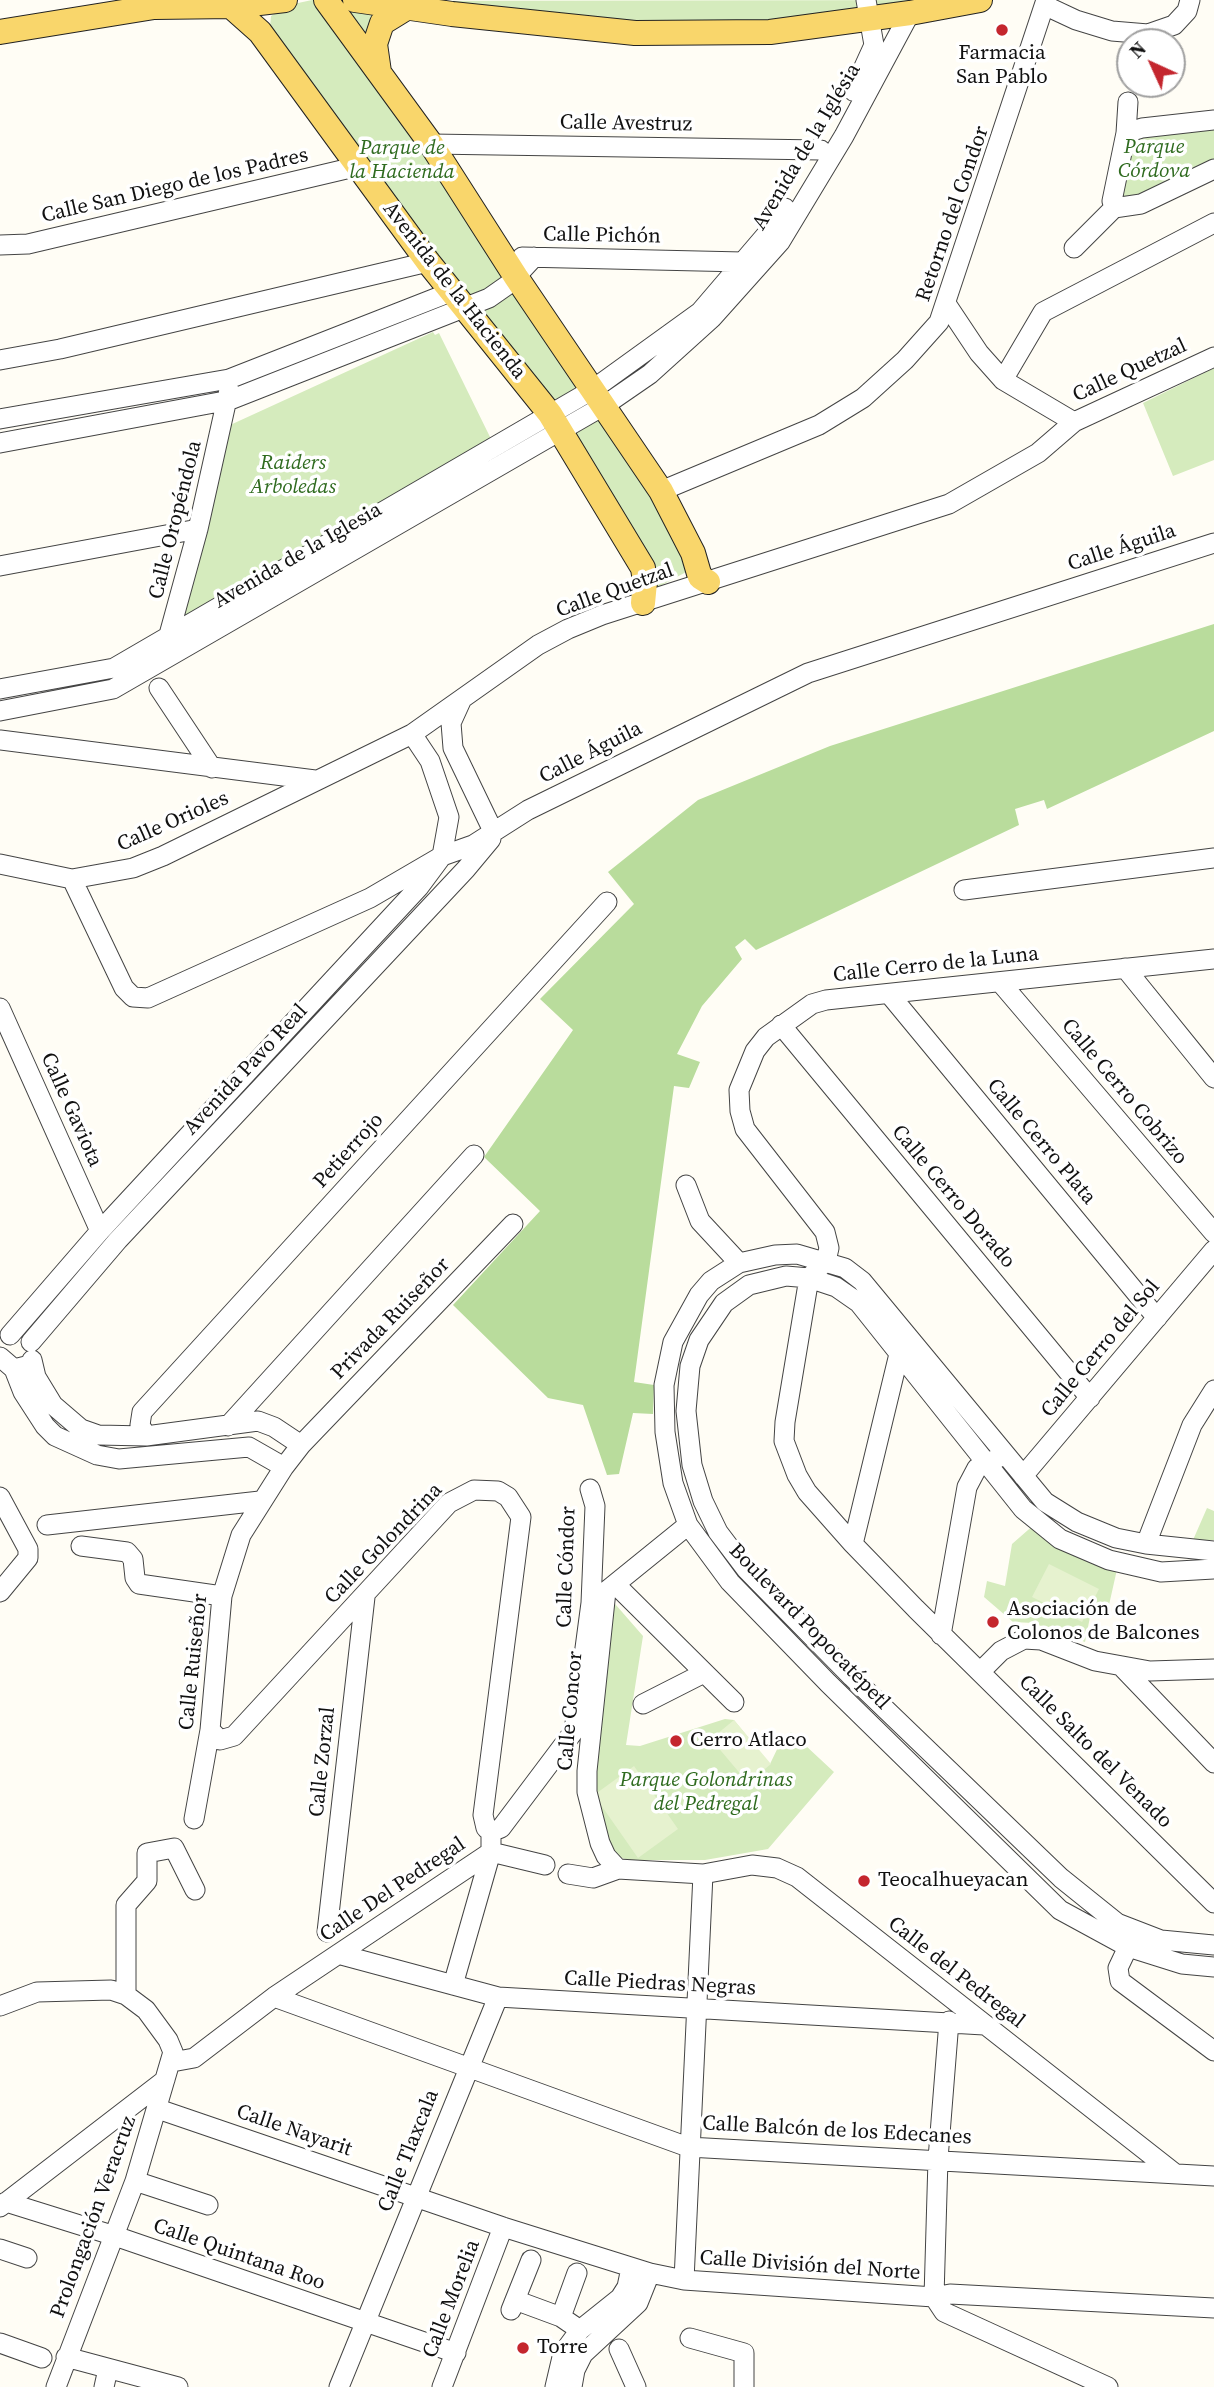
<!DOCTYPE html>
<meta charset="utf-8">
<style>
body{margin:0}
#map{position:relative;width:1214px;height:2387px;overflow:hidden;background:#fffdf5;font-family:"Source Serif 4",serif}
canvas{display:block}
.north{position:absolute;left:1116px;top:28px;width:70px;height:70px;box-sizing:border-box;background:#fff;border:2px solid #a0a0a0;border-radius:50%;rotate:315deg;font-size:19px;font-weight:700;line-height:28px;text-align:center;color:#111}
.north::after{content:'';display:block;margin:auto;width:24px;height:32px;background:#c4262e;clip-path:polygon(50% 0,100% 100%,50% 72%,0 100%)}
</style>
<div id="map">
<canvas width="1214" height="2387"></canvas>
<div class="north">N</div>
</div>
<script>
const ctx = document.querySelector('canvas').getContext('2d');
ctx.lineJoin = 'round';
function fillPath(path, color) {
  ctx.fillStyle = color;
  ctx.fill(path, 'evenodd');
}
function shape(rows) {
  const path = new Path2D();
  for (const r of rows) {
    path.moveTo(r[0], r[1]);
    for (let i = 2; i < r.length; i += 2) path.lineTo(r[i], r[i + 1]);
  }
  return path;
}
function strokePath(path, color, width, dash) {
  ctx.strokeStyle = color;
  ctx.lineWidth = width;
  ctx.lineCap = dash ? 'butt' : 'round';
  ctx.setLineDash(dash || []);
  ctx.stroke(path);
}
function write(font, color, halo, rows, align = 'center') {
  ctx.font = font + ' "Source Serif 4",serif';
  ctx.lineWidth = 7;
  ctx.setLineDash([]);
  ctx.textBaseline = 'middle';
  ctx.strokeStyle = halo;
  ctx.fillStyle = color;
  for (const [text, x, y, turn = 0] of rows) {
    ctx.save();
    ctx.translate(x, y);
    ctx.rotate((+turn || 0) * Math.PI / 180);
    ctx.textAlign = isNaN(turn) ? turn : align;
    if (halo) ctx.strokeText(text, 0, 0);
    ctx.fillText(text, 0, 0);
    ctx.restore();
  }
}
const green = shape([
 [312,0,323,0,513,277,465,306,270,27,271,16,289,5],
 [340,0,343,1,977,0,770,32,415,16,393,23,383,73],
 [1214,121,1214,167,1115,207,1124,141],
 [515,281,590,389,550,412,479,305],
 [433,332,435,335,439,333,491,439,176,632,228,426],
 [1214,368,1214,460,1173,476,1143,403],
 [604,409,659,491,688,571,649,592,566,432],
 [1207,1508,1214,1511,1214,1540,1193,1540],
 [1044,1516,1090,1547,1120,1556,1109,1605,1093,1602,1085,1642,1033,1623,1013,1622,984,1597,987,1581,1005,1586,1012,1544],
 [609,1597,643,1636,626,1745,640,1746,725,1719,734,1720,770,1764,782,1739,791,1732,834,1772,768,1849,705,1860,630,1860,613,1856,597,1809,589,1759]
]);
const forest = shape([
 [1214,624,1214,731,1047,809,1044,800,1015,809,1019,825,756,950,745,939,735,947,742,959,702,1006,677,1054,700,1062,689,1088,674,1086,634,1382,654,1385,653,1414,633,1413,619,1474,607,1475,583,1405,548,1398,453,1305,540,1211,484,1157,573,1030,540,999,634,904,608,872,698,800,830,746]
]);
const pitch = shape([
 [1049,1564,1099,1589,1082,1622,1032,1597],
 [734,1720,771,1764,748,1783,711,1739],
 [634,1766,678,1829,638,1858,594,1795]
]);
const minor = shape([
 [1046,6,1076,20,1112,31,1148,34,1174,25,1187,11,1190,0],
 [853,91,874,45,866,0],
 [1126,133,1142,128,1214,120],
 [431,144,821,150],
 [1114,208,1141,204,1214,169],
 [1114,208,1112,201,1126,133,1128,102],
 [0,245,28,244,359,166],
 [1074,248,1114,208],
 [522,257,743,262],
 [947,305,979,353,1003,380,1074,422],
 [0,360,60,349,428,262],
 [1003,380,1043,312,1214,223],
 [0,419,229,379,451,292],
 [0,443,230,400,489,298,509,284,534,257],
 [661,491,819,425,863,398,905,360,939,322,1046,0],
 [0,566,198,529],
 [167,642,198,529,229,390],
 [159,688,212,768],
 [0,689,114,668,592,390,700,312,771,229,785,208],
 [461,701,451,723,453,748,493,831],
 [0,711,113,689,605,405,650,374,712,318,780,242,844,136,910,13],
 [0,740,315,780],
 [0,864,72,879,133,868,163,856,412,734,538,645,568,629,602,615,949,504,1038,453,1074,422,1214,357],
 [72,879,124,988,133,997,148,998,370,898,442,856,473,845,528,810,808,673,1214,543],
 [964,890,1214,858],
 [1214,959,826,1000,812,1004,766,1037,755,1051,739,1090,740,1111,745,1129,825,1232,829,1248,826,1261,809,1278,785,1422,784,1441,797,1475,807,1492,853,1544,916,1609,1214,1903],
 [1125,968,1214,1078],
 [1000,982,1214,1233],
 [890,995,1157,1318],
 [0,1008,100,1231],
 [781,1025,1090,1398],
 [686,1185,700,1221,739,1263],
 [10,1335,100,1231,419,887,442,856,449,817,430,761,412,734],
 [31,1342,118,1240,466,869,491,839],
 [0,1357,14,1369,26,1366],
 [32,1360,36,1377,53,1405,81,1429,98,1435,146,1436,258,1421,274,1427,301,1445],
 [14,1369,23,1392,45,1426,55,1436,97,1455,119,1459,249,1447,284,1467],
 [228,1426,474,1155],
 [146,1436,140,1425,142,1412,607,902],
 [1023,1476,1214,1250],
 [0,1497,28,1549,28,1558,0,1592],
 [47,1525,260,1501],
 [853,1544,899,1354],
 [1146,1544,1192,1425,1214,1390],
 [81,1546,127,1552,133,1559,135,1578,139,1584,222,1596],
 [1214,1551,1146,1544,1116,1538,1077,1522,1045,1502,862,1281,845,1268,797,1254,775,1255,739,1263,711,1281,699,1295,673,1342,664,1385,665,1432,673,1483,688,1525,730,1582,828,1683,1060,1910,1128,1947,1182,1964,1214,1967],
 [1214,1569,1161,1572,1109,1560,1060,1539,1023,1509,859,1303,836,1287,809,1278,786,1276,749,1285,724,1303,699,1340,690,1366,686,1411,692,1465,703,1501,718,1532,746,1569,852,1677,1061,1878,1117,1923,1161,1940,1214,1945],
 [615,1584,734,1702],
 [606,1591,587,1771,587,1792,600,1843,606,1856,618,1869],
 [604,1593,688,1525],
 [941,1635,967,1487,977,1468,998,1458],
 [1121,1666,1214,1763],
 [981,1671,1001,1651,1024,1639,1041,1640,1095,1661,1150,1671,1214,1669],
 [643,1704,704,1673],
 [210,1730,220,1740,234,1736,449,1503,474,1490,498,1491,508,1497,521,1517,483,1815,486,1828,491,1832,491,1852,453,1985],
 [194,1819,210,1730,222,1596,241,1535,284,1467,301,1445,513,1224],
 [491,1832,501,1828,574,1731,591,1603,595,1506,590,1489],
 [568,1874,593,1878,618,1869,703,1874,752,1865,777,1868,797,1877,1173,2172],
 [327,1932,365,1597],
 [1128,1947,1118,1968,1120,1981,1214,2051],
 [338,1954,498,1997,984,2025],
 [126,1995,126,1905,147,1881,147,1853,174,1848,195,1890],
 [274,1997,688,2147,1214,2176],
 [0,2006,37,1992,111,1990,126,1995,146,2010,168,2040,173,2052,135,2181,56,2387],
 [949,2021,938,2159,934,2297,944,2312,1108,2387],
 [172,2062,194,2058,274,1997,491,1852,545,1865],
 [158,2109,503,2227,650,2273,684,2280,934,2297,950,2294,1214,2308],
 [135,2181,208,2205],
 [6,2202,115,2236,456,2353],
 [0,2207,165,2080],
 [0,2249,27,2258],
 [684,2280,703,1874],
 [515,2300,561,2317,580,2330],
 [511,2310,531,2260],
 [561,2317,577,2273],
 [690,2338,744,2353,744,2387],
 [0,2343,42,2358],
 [619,2349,636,2387],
 [66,2357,178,2387],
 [104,2387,108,2369],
 [339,2387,498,1997],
 [442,2387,503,2227],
 [555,2387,563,2353,580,2330,620,2298,627,2287,631,2268],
 [572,2387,575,2370,583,2354,638,2303,650,2273]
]);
const major = shape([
 [224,0,260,32,428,262,550,414,643,568,645,582,643,603],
 [326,0,431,144,516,277,661,491,693,553,700,577,708,582],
 [355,0,452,14,635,33,770,32,910,13,980,0],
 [0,32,154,7,234,6,285,0],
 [379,72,375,44,382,23,408,7]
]);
const markers = [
 [1002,30,7,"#c4262e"],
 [993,1622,7,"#c4262e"],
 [676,1741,7,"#c4262e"],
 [864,1881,7,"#c4262e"],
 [523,2348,7,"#c4262e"]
];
const poiNames = [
 ["Farmacia",1002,54,"center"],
 ["San Pablo",1002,78,"center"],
 ["Asociación de",1007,1610],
 ["Colonos de Balcones",1007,1634],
 ["Cerro Atlaco",690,1741],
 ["Teocalhueyacan",878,1881],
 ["Torre",537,2348]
];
const streetNames = [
 ["Calle Avestruz",626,124,1],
 ["Avenida de la Iglésia",807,147,-59],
 ["Calle San Diego de los Padres",175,186,-13],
 ["Retorno del Condor",953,214,-71],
 ["Calle Pichón",602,236,1],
 ["Avenida de la Hacienda",454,291,52],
 ["Calle Quetzal",1130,371,-25],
 ["Calle Oropéndola",176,520,-76],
 ["Calle Águila",1122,548,-18],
 ["Avenida de la Iglesia",298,556,-30],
 ["Calle Quetzal",615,591,-20],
 ["Calle Águila",591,753,-27],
 ["Calle Orioles",173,822,-24],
 ["Calle Cerro de la Luna",936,965,-6],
 ["Avenida Pavo Real",246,1070,-47],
 ["Calle Cerro Cobrizo",1124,1092,50],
 ["Calle Gaviota",71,1110,66],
 ["Calle Cerro Plata",1041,1142,50],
 ["Petierrojo",349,1151,-48],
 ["Calle Cerro Dorado",953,1197,50],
 ["Privada Ruiseñor",391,1319,-46],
 ["Calle Cerro del Sol",1101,1349,-50],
 ["Calle Golondrina",384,1544,-46],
 ["Calle Cóndor",567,1567,-88],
 ["Boulevard Popocatépetl",809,1627,46],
 ["Calle Ruiseñor",194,1662,-84],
 ["Calle Concor",571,1711,-85],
 ["Calle Salto del Venado",1095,1752,45],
 ["Calle Zorzal",323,1762,-84],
 ["Calle Del Pedregal",393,1890,-34],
 ["Calle del Pedregal",956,1973,38],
 ["Calle Piedras Negras",660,1984,3],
 ["Calle Nayarit",294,2131,19],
 ["Calle Balcón de los Edecanes",837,2131,3],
 ["Calle Tlaxcala",409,2151,-68],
 ["Prolongación Veracruz",94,2217,-70],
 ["Calle Quintana Roo",239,2255,19],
 ["Calle División del Norte",810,2266,4],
 ["Calle Morelia",452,2299,-69]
];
const parkNames = [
 ["Parque",1154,148],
 ["Córdova",1154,172],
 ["Parque de",402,149],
 ["la Hacienda",402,173],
 ["Raiders",293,464],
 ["Arboledas",293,488],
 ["Parque Golondrinas",706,1781],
 ["del Pedregal",706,1805]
];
fillPath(green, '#d5ebbd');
fillPath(forest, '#b9dc9c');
fillPath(pitch, '#e6f2cf');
strokePath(minor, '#444', 21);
strokePath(major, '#222', 26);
strokePath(minor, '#fff', 19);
strokePath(major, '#f9d66b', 24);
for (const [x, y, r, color] of markers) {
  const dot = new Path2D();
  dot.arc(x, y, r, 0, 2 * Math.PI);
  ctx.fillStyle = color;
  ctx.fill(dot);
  strokePath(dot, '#fff', 2.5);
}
write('21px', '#111', '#fff', poiNames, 'left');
write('21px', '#111', '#fff', streetNames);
write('italic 21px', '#2f6b1f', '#fff', parkNames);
</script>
